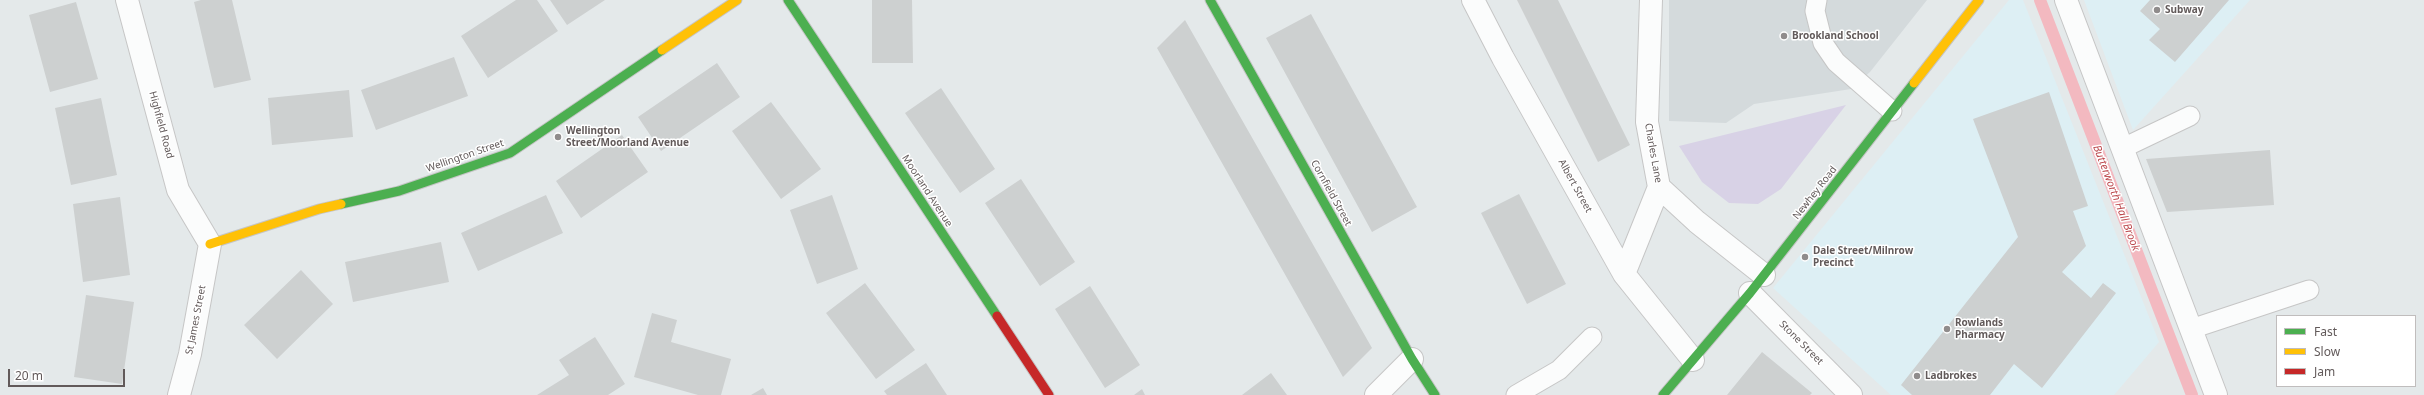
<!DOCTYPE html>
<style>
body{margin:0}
#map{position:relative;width:2424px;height:395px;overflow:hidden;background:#e4e9ea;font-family:"Noto Sans",sans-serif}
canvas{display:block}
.legend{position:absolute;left:2276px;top:315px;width:140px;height:72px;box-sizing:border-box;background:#fff;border:1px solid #c0bdbd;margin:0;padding:5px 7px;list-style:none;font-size:12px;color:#625a5a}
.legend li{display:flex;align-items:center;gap:8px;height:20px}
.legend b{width:20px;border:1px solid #c0bdbd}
.scale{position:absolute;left:8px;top:369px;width:117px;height:18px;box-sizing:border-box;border:2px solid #625a5a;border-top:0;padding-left:5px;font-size:12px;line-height:14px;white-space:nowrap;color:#625a5a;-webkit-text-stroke:3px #fff;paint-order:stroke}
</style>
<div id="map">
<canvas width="2424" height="395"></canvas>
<ul class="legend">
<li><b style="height:5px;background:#4caf50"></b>Fast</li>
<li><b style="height:5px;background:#ffc107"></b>Slow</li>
<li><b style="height:5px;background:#c62828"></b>Jam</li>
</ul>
<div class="scale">20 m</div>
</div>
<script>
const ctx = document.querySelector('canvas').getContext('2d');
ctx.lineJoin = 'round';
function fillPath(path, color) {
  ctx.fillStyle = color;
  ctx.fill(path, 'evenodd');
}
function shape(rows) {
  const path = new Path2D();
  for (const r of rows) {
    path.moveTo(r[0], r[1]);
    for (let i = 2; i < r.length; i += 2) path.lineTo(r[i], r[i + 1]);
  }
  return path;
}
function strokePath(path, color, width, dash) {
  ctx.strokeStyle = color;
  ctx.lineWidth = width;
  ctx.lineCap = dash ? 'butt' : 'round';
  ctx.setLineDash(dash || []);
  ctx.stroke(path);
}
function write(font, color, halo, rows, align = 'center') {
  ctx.font = font + ' "Noto Sans",sans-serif';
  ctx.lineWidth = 3;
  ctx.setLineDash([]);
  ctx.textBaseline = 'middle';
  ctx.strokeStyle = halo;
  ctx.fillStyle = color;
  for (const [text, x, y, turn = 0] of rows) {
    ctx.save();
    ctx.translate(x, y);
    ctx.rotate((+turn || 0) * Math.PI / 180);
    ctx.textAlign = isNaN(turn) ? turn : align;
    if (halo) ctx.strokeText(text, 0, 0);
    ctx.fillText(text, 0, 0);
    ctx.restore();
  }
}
const commercial = shape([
 [2009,0,2023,0,2159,342,2114,395,1891,395,1773,288],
 [2084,0,2250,0,2133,130]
]);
const education = shape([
 [1669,0,1927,0,1870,72,1851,89,1754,104,1726,123,1669,121]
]);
const green = shape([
 [1846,105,1781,189,1758,204,1729,203,1702,182,1679,146]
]);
const stream = shape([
 [2040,0,2192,395]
]);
const building = shape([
 [201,0,232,0,251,80,214,88,194,2],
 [516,0,537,0,558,31,488,78,461,36],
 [550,0,605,0,567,25],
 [872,0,912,0,913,63,872,63],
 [1517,0,1558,0,1630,145,1598,162],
 [2150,0,2229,0,2175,62,2149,40,2160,29,2140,11],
 [76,2,98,79,50,92,29,15],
 [1311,14,1417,207,1372,232,1266,38],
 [1185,20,1372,348,1343,377,1157,48],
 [454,57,468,96,376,130,361,90],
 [717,63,740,97,661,151,638,117],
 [941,88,995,169,960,193,905,113],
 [349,90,353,137,272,145,268,98],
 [2049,92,2088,206,2073,211,2086,246,2062,272,2091,298,2103,283,2116,293,2042,388,2014,364,1990,395,1912,395,1901,385,2018,237,1973,119],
 [101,98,117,175,71,185,55,108],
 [771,102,821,169,781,199,732,131],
 [622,135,648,172,581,218,556,181],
 [2270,150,2274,205,2167,212,2146,159],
 [1021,179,1075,262,1040,286,985,203],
 [1519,194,1566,284,1527,304,1481,213],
 [546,195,563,233,478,271,461,233],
 [832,195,858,269,817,284,790,210],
 [120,197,130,275,83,282,73,204],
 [441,242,449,282,353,302,345,262],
 [301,270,333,304,277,359,244,325],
 [865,283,915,350,876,379,826,313],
 [1090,286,1140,365,1105,388,1055,309],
 [86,295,134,302,122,384,74,377],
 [652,313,677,320,671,342,731,359,721,395,698,395,634,377],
 [595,337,625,384,608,395,537,395,569,375,559,360],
 [1762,352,1812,393,1810,395,1727,395],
 [926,363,947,395,887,395,884,391],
 [1271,373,1287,395,1242,395],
 [763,388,767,395,751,395],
 [1142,389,1145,395,1134,395]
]);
const lane = shape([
 [1817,0,1815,11,1823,43,1836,62,1892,111],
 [2123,148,2190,116],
 [2191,329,2309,290],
 [1516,395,1559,370,1592,337]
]);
const street = shape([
 [127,0,178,190,210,244,190,354,179,395],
 [1473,0,1503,58,1624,274,1693,360],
 [2066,0,2216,395],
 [1659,187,1697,222,1764,275],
 [1624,274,1659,187,1647,122,1651,0],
 [1750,293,1851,395],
 [1376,395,1412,359]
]);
const fast = shape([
 [788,0,997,316],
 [1210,0,1412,359,1435,395],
 [341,204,399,191,510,153,662,50],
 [1663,395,1750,293,1914,83]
]);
const slow = shape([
 [662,50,737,0],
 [1914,83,1979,0],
 [210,244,319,209,341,204]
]);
const jam = shape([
 [997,316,1049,395]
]);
const markers = [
 [2157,10,4,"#908c8c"],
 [1784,36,4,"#908c8c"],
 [558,137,4,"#908c8c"],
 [1805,257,4,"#908c8c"],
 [1947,329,4,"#908c8c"],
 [1917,376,4,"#908c8c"]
];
const poiNames = [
 ["Subway",2165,10],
 ["Brookland School",1792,36],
 ["Wellington",566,131],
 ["Street/Moorland Avenue",566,143],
 ["Dale Street/Milnrow",1813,251],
 ["Precinct",1813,263],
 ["Rowlands",1955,323],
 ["Pharmacy",1955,335],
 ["Ladbrokes",1925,376]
];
const streetNames = [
 ["Highfield Road",161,125,75],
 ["Charles Lane",1653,153,80],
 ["Wellington Street",465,156,-19],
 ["Albert Street",1575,186,61],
 ["Moorland Avenue",927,191,57],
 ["Cornfield Street",1331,193,61],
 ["Newhey Road",1815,193,-52],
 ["St James Street",196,320,-79],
 ["Stone Street",1801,343,45]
];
const waterNames = [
 ["Butterworth Hall Brook",2116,198,69]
];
fillPath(commercial, '#ddeff4');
fillPath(education, '#d4dadc');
fillPath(green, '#d8d2e6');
strokePath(stream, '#f3b9c0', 12);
fillPath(building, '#cdd0d0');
strokePath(lane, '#c6c6c6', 21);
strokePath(street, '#c6c6c6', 24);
strokePath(fast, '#c5c5c5', 11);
strokePath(slow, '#c5c5c5', 11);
strokePath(jam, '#c5c5c5', 11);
strokePath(lane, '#fbfcfc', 19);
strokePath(street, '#fbfcfc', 22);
strokePath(fast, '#4caf50', 9);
strokePath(slow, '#ffc107', 9);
strokePath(jam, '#c62828', 9);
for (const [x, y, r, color] of markers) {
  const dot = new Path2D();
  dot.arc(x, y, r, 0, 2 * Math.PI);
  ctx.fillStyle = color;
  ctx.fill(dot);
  strokePath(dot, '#fff', 1.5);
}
write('bold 10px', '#625a5a', '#fff', poiNames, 'left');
write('10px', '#625a5a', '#fff', streetNames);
write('italic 11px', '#bc484d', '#fff', waterNames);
</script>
